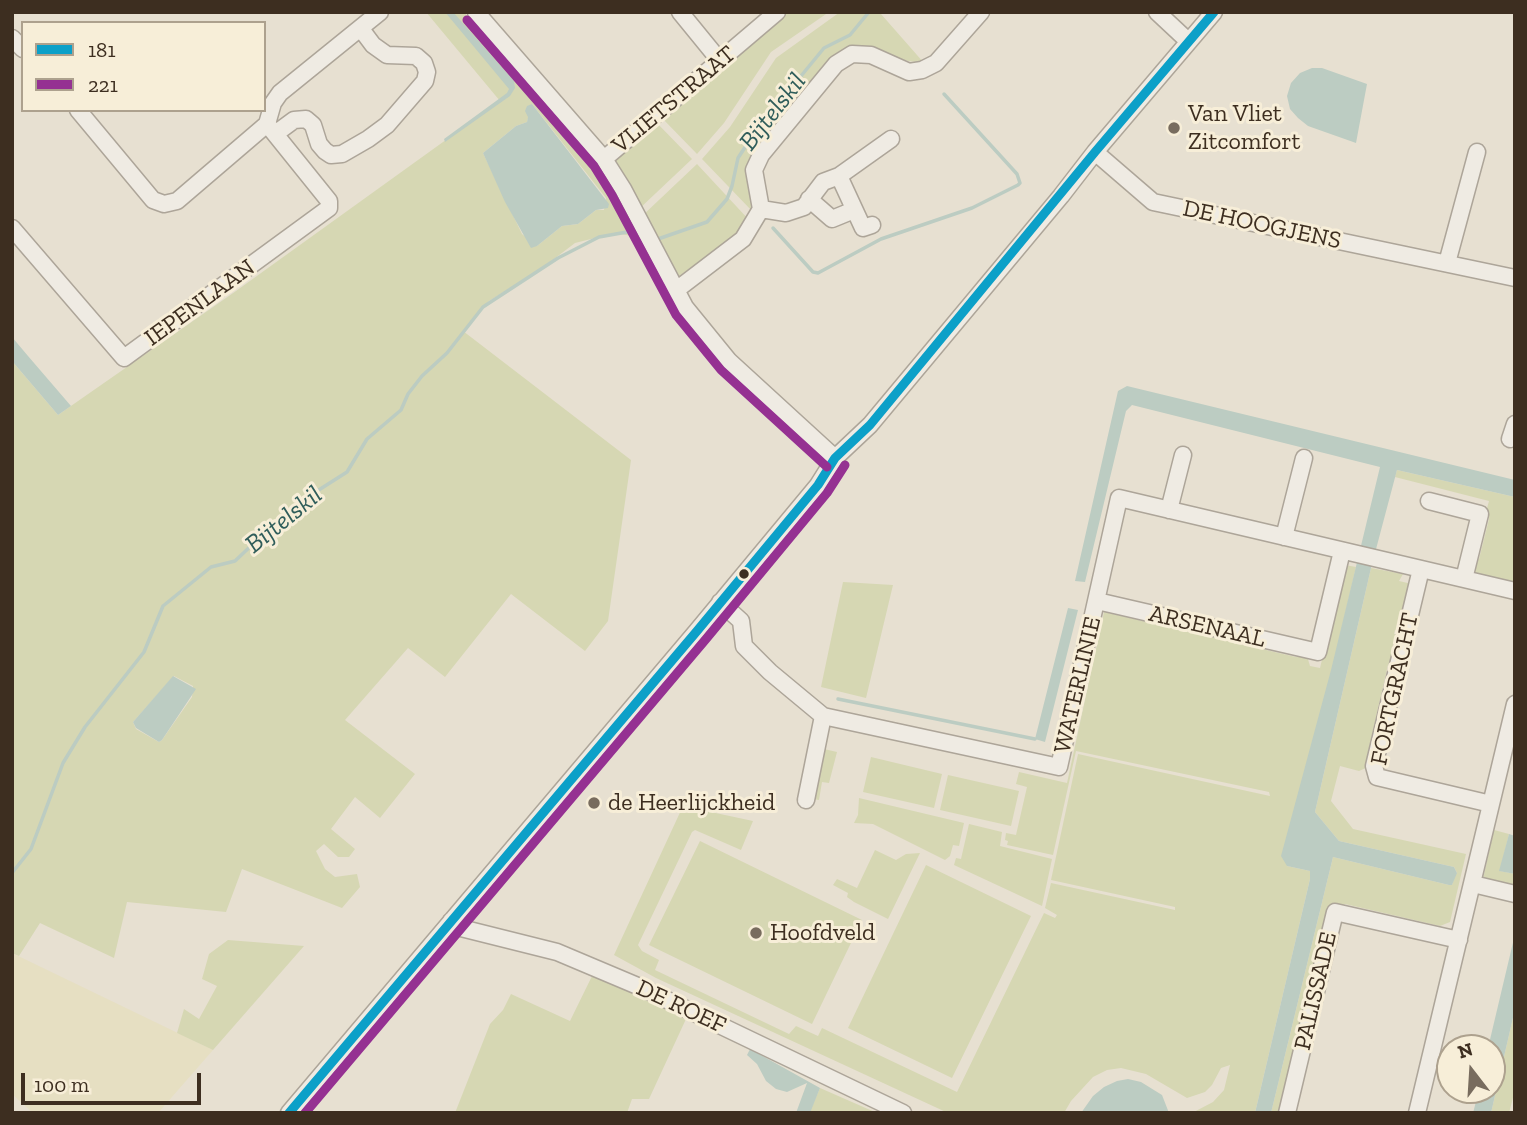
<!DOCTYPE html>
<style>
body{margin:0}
#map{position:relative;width:1527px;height:1125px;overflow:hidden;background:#e7e0d1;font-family:"Zilla Slab",serif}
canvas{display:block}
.frame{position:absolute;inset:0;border:14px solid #3d2e20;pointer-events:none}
.legend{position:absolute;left:21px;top:21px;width:245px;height:91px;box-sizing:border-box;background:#f7eed8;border:2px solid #ada18e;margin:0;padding:9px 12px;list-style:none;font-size:21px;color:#3d2e20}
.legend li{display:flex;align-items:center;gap:14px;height:35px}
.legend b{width:35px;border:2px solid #ada18e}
.north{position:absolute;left:1436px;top:1034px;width:70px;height:70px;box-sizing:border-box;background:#f7eed8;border:2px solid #ada18e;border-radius:50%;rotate:343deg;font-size:19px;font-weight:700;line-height:28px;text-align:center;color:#3d2e20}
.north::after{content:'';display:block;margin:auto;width:24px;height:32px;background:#786c5e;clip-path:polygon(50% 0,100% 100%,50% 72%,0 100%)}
.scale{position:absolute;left:21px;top:1073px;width:180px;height:32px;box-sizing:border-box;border:4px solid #3d2e20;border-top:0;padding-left:9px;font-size:21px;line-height:24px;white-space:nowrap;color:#3d2e20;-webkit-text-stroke:5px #f7eed8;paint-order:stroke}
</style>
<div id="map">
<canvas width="1527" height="1125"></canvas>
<div class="frame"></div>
<ul class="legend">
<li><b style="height:9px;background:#0ca0c8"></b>181</li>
<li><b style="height:9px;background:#953192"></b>221</li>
</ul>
<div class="north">N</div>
<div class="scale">100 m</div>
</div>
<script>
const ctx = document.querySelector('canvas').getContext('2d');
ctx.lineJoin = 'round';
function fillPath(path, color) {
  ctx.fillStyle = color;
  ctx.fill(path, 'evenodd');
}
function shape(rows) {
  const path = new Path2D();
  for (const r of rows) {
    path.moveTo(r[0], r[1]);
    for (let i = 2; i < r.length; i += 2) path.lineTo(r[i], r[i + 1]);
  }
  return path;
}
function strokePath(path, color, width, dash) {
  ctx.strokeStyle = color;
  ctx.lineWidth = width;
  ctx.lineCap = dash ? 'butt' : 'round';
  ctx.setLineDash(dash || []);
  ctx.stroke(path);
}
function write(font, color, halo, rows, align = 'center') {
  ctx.font = font + ' "Zilla Slab",serif';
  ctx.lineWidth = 6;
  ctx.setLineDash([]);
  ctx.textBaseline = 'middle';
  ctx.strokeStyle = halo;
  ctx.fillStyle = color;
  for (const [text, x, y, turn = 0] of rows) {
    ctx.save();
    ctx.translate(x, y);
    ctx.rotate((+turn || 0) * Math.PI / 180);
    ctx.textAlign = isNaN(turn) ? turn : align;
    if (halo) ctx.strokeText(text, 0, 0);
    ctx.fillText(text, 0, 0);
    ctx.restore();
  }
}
const farmland = shape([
 [12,953,213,1050,158,1113,33,1113,12,1094]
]);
const green = shape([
 [426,12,464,12,585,151,613,186,639,233,633,236,619,234,599,237,575,243,537,272,489,301,463,331,631,460,608,621,585,651,511,594,445,677,408,648,345,720,415,774,380,818,355,797,331,829,355,849,349,857,338,857,324,844,316,851,325,869,335,877,357,874,360,887,342,908,242,869,226,912,127,902,114,958,40,923,19,956,12,953,12,361,58,415,236,291,500,101],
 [532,104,606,198,604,210,596,210,578,224,562,226,537,246,522,234,483,153,516,126,527,122],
 [174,676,193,686,192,697,162,740,159,742,136,729,133,722],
 [784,12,829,12,771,52,724,123,697,154,661,117],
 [840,12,882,12,881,14,924,63,908,61,869,49,856,48,749,165,752,211,702,159,730,127,776,58],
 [655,121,692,159,638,210,607,162],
 [697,164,750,221,744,229,675,279,641,217],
 [1397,470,1515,497,1515,586,1477,575,1474,570,1474,562,1479,559,1489,519,1486,512,1489,501,1395,477],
 [1345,565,1356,567,1287,866,1310,871,1310,879,1255,1113,1192,1113,1213,1102,1224,1090,1230,1065,1221,1068,1212,1085,1205,1092,1187,1098,1146,1074,1121,1068,1107,1070,1093,1077,1071,1101,1064,1113,948,1113,656,978,614,955,683,806,753,821,741,850,695,830,692,832,638,945,642,951,659,960,655,970,789,1034,796,1026,818,1036,822,1028,957,1092,1044,913,1055,918,1057,915,1045,908,1051,883,1175,910,1175,907,1051,880,1078,754,1270,796,1269,792,1076,751,1053,855,1007,845,1008,841,1005,840,1006,833,1016,835,1027,787,1016,784,1019,772,1067,783,1104,612,1296,657,1307,656,1310,666,1320,668],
 [1371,568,1403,574,1399,581,1412,584,1400,631,1395,630,1394,634,1400,635,1393,663,1388,665,1367,756,1369,761,1368,767,1359,771,1340,766,1331,801,1353,829,1466,854,1450,922,1440,926,1345,904,1340,907,1331,905,1282,1113,1271,1113,1333,857,1449,885,1452,885,1455,874,1457,873,1454,867,1339,841,1315,812],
 [843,582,893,585,866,698,821,687],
 [824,749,837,752,829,783,822,782,819,800,813,799],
 [871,757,942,774,934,808,863,792],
 [948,775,1019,791,1011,826,940,810],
 [859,798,964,823,959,846,953,845,950,856,945,860,873,824,854,823,858,815],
 [969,824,1002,832,1000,846,1052,859,1042,906,954,865,956,858,961,859],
 [1494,830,1509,834,1500,871,1515,874,1515,889,1483,879],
 [700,841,862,920,812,1024,649,945],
 [875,850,896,860,906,854,920,853,888,919,854,902,847,897,848,893,833,885,837,879,857,888],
 [926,865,1031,916,952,1078,848,1028],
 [228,940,304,946,213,1050,177,1033,184,1009,199,1019,217,986,202,979,209,954],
 [593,974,686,1019,649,1099,632,1099,627,1113,455,1113,490,1024,503,1010,511,994,570,1021],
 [1515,1009,1515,1090,1509,1113,1491,1113],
 [820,1088,877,1113,809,1113]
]);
const water = shape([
 [445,12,453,12,514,81,515,88,510,96,445,142,444,139,507,93,509,89],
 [1312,68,1322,68,1367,84,1356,143,1308,126,1298,118,1290,109,1287,96,1291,83,1300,73],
 [532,104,609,204,608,208,596,210,578,224,562,226,537,246,531,248,505,202,483,153,516,126,527,122,528,117,525,111,527,106],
 [12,337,28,356,71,406,58,415,12,361],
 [1127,386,1515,480,1515,497,1397,470,1371,568,1315,812,1339,841,1454,867,1457,873,1452,885,1449,885,1333,857,1271,1113,1255,1113,1310,879,1310,871,1287,866,1281,856,1331,670,1380,467,1132,405,1126,411,1085,582,1075,581,1118,391],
 [1068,608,1078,610,1045,742,1035,739],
 [173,676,196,689,162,740,159,742,136,728,133,722],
 [1509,834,1515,836,1515,874,1499,871],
 [1515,934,1515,1009,1491,1113,1473,1113,1479,1090,1492,1090,1492,1048,1488,1048],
 [750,1049,820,1088,810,1113,796,1113,807,1083,787,1092,776,1089,766,1081,757,1064,747,1055],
 [1128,1079,1141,1082,1162,1095,1169,1113,1081,1113,1093,1096,1104,1087,1117,1081]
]);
const stream = shape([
 [773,228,813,272,818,273,881,239,972,208,1018,185,1020,183,1017,174,944,94],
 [658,239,707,222,727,199,732,186,738,158,755,132,824,48,850,35,869,12],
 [838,699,1035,739],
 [12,873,31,849,63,763,85,727,144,652,163,606,211,567,235,561,292,507,347,472,367,439,401,410,408,394,422,376,447,353,483,307,558,258,599,237,627,232]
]);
const minor = shape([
 [476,12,604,159,623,189,685,307,729,361,835,458],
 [680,12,720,61],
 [1157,12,1188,41],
 [12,38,23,49],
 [78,110,153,200,164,204,177,201,267,124,273,103,280,93,380,12],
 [275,134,294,120,306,119,313,125,319,144,325,151,331,155,342,154,368,139,387,125,425,81,427,72,424,63,416,56,387,55,373,45,361,29],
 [1095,152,1153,202,1515,278],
 [604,159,777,12],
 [839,176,863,228,872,225],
 [809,199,832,219,854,210],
 [761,209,786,213,804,207,823,182,839,176,891,139],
 [12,228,124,358,329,208,329,201,267,124],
 [1447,263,1477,152],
 [675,291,743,239,761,209,754,170,761,155,836,64,852,54,871,55,909,72,922,70,936,63,981,12],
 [1510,439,1515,424],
 [1429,501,1480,514,1464,579],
 [1169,510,1183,455],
 [1284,537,1304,458],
 [1421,569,1374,766,1377,777,1491,804],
 [1097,601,1318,652,1342,551],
 [720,602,741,621,744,646,770,672,823,716,806,800],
 [823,716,1059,767,1119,498,1515,591],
 [1473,884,1515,894],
 [451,921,461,928,557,952,640,987,903,1113],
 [289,1113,697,631,818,485,835,458,870,425,1061,196,1095,152,1214,12],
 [1287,1113,1335,912,1459,940],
 [1417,1113,1515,704]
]);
const bus1 = shape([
 [289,1113,697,631,818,485,835,458,870,425,1095,152,1214,12]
]);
const bus2 = shape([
 [467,20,594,166,612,195,676,315,721,370,827,467],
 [305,1113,706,639,827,493,845,465]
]);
const markers = [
 [1174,128,7,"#786c5e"],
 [744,574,6,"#3d2e20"],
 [594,803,7,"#786c5e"],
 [756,933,7,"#786c5e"]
];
const streetNames = [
 ["VLIETSTRAAT",674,100,-40],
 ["DE HOOGJENS",1262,225,12],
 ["IEPENLAAN",200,303,-36],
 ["ARSENAAL",1207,627,13],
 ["WATERLINIE",1078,685,-77],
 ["FORTGRACHT",1395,689,-78],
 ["PALISSADE",1316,991,-77],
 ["DE ROEF",681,1007,25]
];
const poiNames = [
 ["Van Vliet",1188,114],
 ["Zitcomfort",1188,142],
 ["de Heerlijckheid",608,803],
 ["Hoofdveld",770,933]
];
const waterNames = [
 ["Bijtelskil",773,112,-52],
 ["Bijtelskil",284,520,-39]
];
fillPath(farmland, '#e6dfc2');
fillPath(green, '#d6d7b3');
fillPath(water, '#bcccc2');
strokePath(stream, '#bcccc2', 3.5);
strokePath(minor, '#ada599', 19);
strokePath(minor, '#efebe3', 16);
strokePath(bus1, '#0ca0c8', 9);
strokePath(bus2, '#953192', 9);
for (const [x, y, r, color] of markers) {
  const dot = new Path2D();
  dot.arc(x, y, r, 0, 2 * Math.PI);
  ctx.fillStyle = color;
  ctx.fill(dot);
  strokePath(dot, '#f7eed8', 2.5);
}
write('24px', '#3d2e20', '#f7eed8', streetNames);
write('24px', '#3d2e20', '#f7eed8', poiNames, 'left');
write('italic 26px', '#2f5d5a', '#f7eed8', waterNames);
</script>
